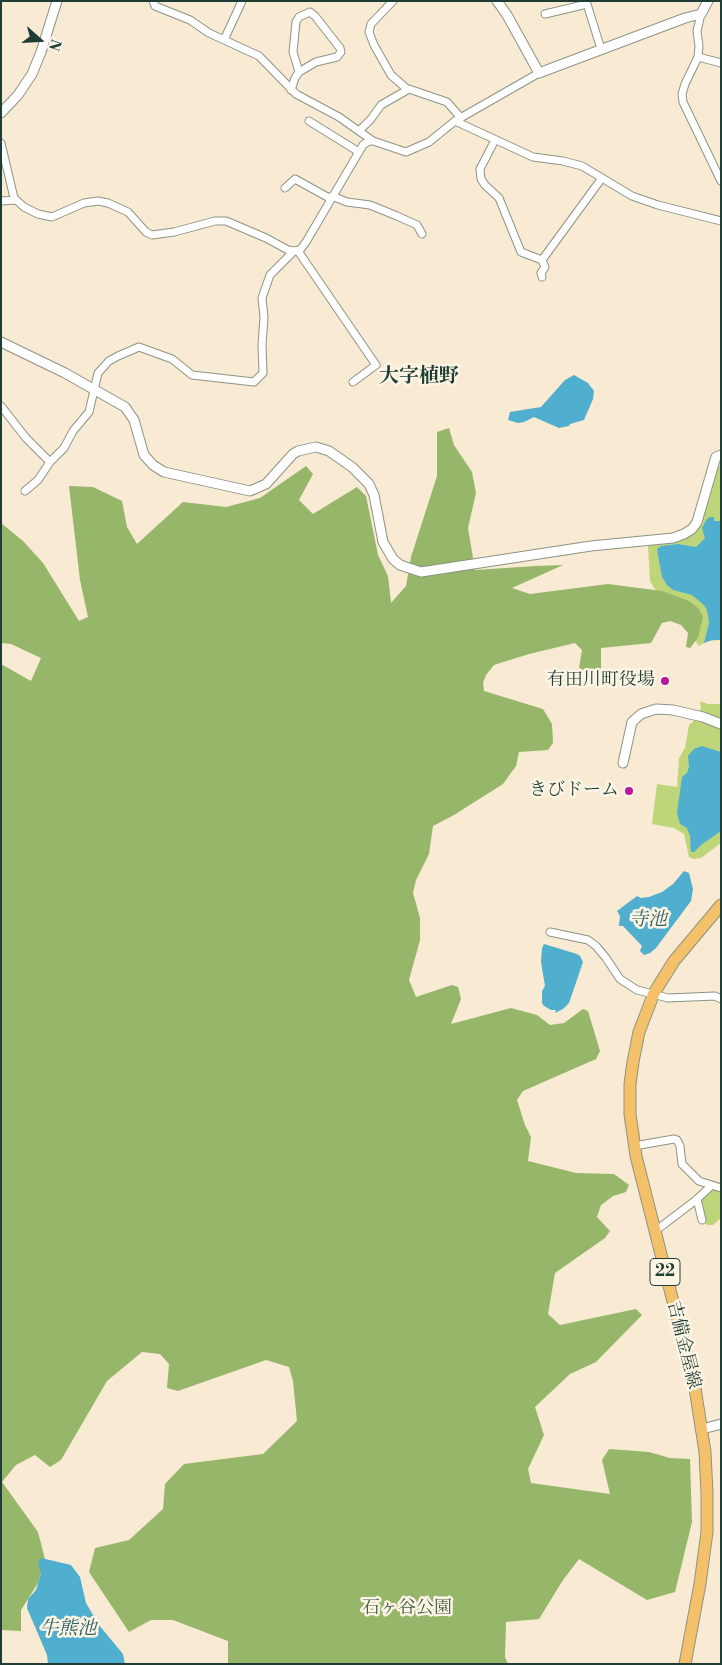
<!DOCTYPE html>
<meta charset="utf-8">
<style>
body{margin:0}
#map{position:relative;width:722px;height:1665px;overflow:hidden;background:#f8ead3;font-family:"Libre Bodoni",serif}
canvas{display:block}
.frame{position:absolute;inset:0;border:2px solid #1f3d34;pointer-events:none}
.north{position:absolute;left:15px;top:15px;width:50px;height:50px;-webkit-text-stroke:4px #fcf5e5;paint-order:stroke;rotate:109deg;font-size:14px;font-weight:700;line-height:20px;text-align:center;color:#1f3d34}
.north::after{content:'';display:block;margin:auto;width:18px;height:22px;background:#1f3d34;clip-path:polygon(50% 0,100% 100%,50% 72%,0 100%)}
</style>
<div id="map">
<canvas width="722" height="1665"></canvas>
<div class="frame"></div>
<div class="north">N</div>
</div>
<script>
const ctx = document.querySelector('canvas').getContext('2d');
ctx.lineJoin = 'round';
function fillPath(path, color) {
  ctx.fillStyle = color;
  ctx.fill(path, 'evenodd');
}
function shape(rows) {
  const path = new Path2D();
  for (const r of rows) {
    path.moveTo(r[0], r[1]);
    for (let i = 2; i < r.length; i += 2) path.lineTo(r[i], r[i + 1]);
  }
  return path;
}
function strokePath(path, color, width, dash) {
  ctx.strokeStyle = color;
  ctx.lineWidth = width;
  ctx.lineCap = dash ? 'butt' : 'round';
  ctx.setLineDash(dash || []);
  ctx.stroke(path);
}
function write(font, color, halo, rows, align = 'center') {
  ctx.font = font + ' "Libre Bodoni","Noto Serif JP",serif';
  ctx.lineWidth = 5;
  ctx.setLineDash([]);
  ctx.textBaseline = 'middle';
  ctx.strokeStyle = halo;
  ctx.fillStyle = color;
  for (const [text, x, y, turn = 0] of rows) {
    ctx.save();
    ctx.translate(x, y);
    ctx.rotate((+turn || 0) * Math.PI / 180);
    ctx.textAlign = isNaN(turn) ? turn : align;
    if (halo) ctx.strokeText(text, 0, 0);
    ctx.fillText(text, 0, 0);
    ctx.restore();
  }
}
const green = shape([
 [717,466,721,466,721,640,708,641,699,646,696,642,699,627,654,588,650,581,648,546,679,540,693,534,702,520],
 [700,701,708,704,721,704,721,843,701,858,693,859,689,857,684,834,674,828,652,824,657,784,677,787,679,758,685,748,689,725,696,719,701,708],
 [712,1189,721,1190,721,1218,713,1225,708,1225,701,1222,695,1203]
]);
const forest = shape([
 [449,428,454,445,472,472,476,493,468,528,475,570,536,566,563,565,512,588,530,594,608,584,662,591,689,601,699,609,703,617,698,638,690,648,686,647,688,633,681,625,670,621,662,623,651,643,601,648,601,674,596,676,579,668,582,650,575,643,529,654,494,665,486,675,483,683,484,691,543,709,552,724,553,743,548,750,519,752,516,766,503,784,454,815,433,826,429,854,416,880,413,893,420,918,420,940,409,980,416,997,452,985,458,987,461,999,451,1024,511,1008,537,1015,550,1025,564,1023,583,1009,588,1011,600,1051,596,1059,523,1091,517,1100,525,1125,531,1137,528,1161,576,1173,614,1174,629,1185,626,1192,613,1196,601,1205,597,1217,610,1231,605,1238,555,1273,548,1314,560,1325,636,1309,642,1315,596,1362,570,1374,535,1407,544,1435,528,1469,531,1483,610,1494,602,1460,609,1449,649,1452,670,1458,690,1459,692,1522,675,1592,647,1600,579,1559,563,1580,539,1619,506,1622,505,1657,508,1664,228,1664,228,1641,173,1620,151,1620,129,1632,89,1572,95,1548,129,1540,163,1509,165,1484,184,1464,263,1454,297,1421,293,1381,289,1367,266,1360,178,1391,167,1388,169,1364,160,1354,142,1352,107,1381,61,1460,50,1467,35,1455,16,1465,2,1482,38,1532,45,1559,38,1583,21,1610,21,1631,1,1630,1,664,31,681,41,658,11,644,1,643,1,523,23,541,43,563,79,621,88,617,80,580,69,486,93,487,122,501,127,527,137,544,183,502,226,507,260,498,306,466,313,474,299,500,313,514,357,487,366,496,378,555,388,576,391,603,406,586,411,557,437,476,437,432]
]);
const water = shape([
 [574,375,588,383,594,391,593,399,584,420,570,424,569,426,559,428,534,417,524,422,518,423,508,420,510,412,541,407,565,380],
 [710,517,714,517,714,521,721,521,721,640,712,640,704,643,709,623,707,610,704,605,692,595,673,590,667,585,662,577,657,549,661,546,678,544,696,547,705,538,702,528,706,520],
 [702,746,721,752,721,831,701,845,694,852,691,852,690,836,687,828,680,824,677,813,682,777,687,773,689,767,688,756,694,749],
 [684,871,689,873,693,889,691,901,656,948,650,953,644,955,640,951,642,946,623,926,619,926,620,916,617,911,637,896,641,898,649,897,662,892,673,884],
 [544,944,577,954,580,956,583,962,569,1003,563,1009,555,1013,556,1010,551,1010,544,1006,542,1003,542,991,545,986,541,962,542,948],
 [41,1558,71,1565,80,1577,86,1603,99,1625,123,1654,125,1664,48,1664,47,1655,27,1608,28,1599,36,1590,41,1573,38,1562]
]);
const minor = shape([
 [153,1,155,6,190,20,209,33,259,56,296,94,339,117,373,141,406,152,429,142,455,121,539,73],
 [393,1,371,24,369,32,374,45,391,75,407,89],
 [545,14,587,4,601,49],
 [701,14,697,31,699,46,698,57,685,84,682,94,683,102,721,181],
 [224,40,242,1],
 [698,57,721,63],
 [291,90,295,78,299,72,316,62,337,57,341,52,340,48,315,16,310,12,299,17,296,22,293,52,299,72],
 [309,121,359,152],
 [455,121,533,157,563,161,582,166,632,196,658,205,721,221],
 [359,131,371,119,381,105,409,89,447,102,461,118],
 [495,140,480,169,481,179,485,185,499,198,521,252,542,260],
 [1,143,14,198,24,207,38,214,52,217,84,203,98,201,108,203,128,212,146,232,152,235,174,232,215,221,226,221,266,238,288,250,294,251,300,250,306,242,363,145,369,141,373,141],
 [285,188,295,179,331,199],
 [332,196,347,202,370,205,397,216,417,225,422,234],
 [1,201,16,200],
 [298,251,376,365,353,382],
 [542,277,541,273,545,267,542,260,602,178],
 [1,406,26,438,50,462],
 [25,491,38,480,50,462,64,448,73,431,89,412,98,373,109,361,118,356,139,347,172,359,192,375,254,382,263,373,262,345,264,317,262,298,270,275,294,251],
 [550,932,588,940,596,946,606,958,620,979,637,990,668,998,715,996,721,999],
 [634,1146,674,1139,677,1140,680,1146,682,1164,699,1181,721,1188],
 [697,1199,702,1220],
 [654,1232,696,1200,711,1186]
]);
const tertiary = shape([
 [497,1,507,15,539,73,685,18,701,14,708,1],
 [1,113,18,95,32,74,41,52,57,1],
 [1,342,65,373,125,407,134,420,144,455,153,465,164,472,250,491,266,484,293,454,298,451,316,447,329,451,352,467,369,484,374,495,383,542,393,559,400,565,421,572,591,546,673,538,684,534,692,529,697,522,715,460,716,457,721,455],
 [623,763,632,722,641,714,656,709,673,710,703,717,721,724],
 [702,1429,721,1424]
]);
const primary = shape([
 [685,1664,700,1584,707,1532,707,1493,705,1452,695,1388,636,1156,630,1114,630,1084,633,1062,639,1032,654,993,674,961,721,905]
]);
const markers = [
 [665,681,5,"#b5179e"],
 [629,791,5,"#b5179e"]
];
const shields = [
 [665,1272,30]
];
const shieldNames = [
 ["22",665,1272]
];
const poiNames = [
 ["有田川町役場",655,681],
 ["きびドーム",619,791]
];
const streetNames = [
 ["吉備金屋線",683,1345,76]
];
const parkNames = [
 ["石ヶ谷公園",407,1609]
];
const waterNames = [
 ["寺池",648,920],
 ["牛熊池",68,1629]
];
const quarterNames = [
 ["大字植野",419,377]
];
fillPath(green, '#bed579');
fillPath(forest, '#96b669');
fillPath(water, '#50aece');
strokePath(minor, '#8c9484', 9);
strokePath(tertiary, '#8c9484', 11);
strokePath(primary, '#8c9484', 13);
strokePath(minor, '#fff', 7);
strokePath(tertiary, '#fff', 9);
strokePath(primary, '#f4c16a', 11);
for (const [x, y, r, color] of markers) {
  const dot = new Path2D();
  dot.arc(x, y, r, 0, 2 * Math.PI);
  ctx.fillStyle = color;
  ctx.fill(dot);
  strokePath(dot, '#fcf5e5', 2);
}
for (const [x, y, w] of shields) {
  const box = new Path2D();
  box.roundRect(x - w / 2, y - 13.5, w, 27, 4);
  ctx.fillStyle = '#fcf5e5';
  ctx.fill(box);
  strokePath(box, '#1f3d34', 1);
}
write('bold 16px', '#1f3d34', null, shieldNames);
write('18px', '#1f3d34', '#fcf5e5', poiNames, 'right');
write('18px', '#1f3d34', '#fcf5e5', streetNames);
write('18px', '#3f5b42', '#fcf5e5', parkNames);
write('italic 19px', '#2e5f62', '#fcf5e5', waterNames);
write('bold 20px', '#1f3d34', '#fcf5e5', quarterNames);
</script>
